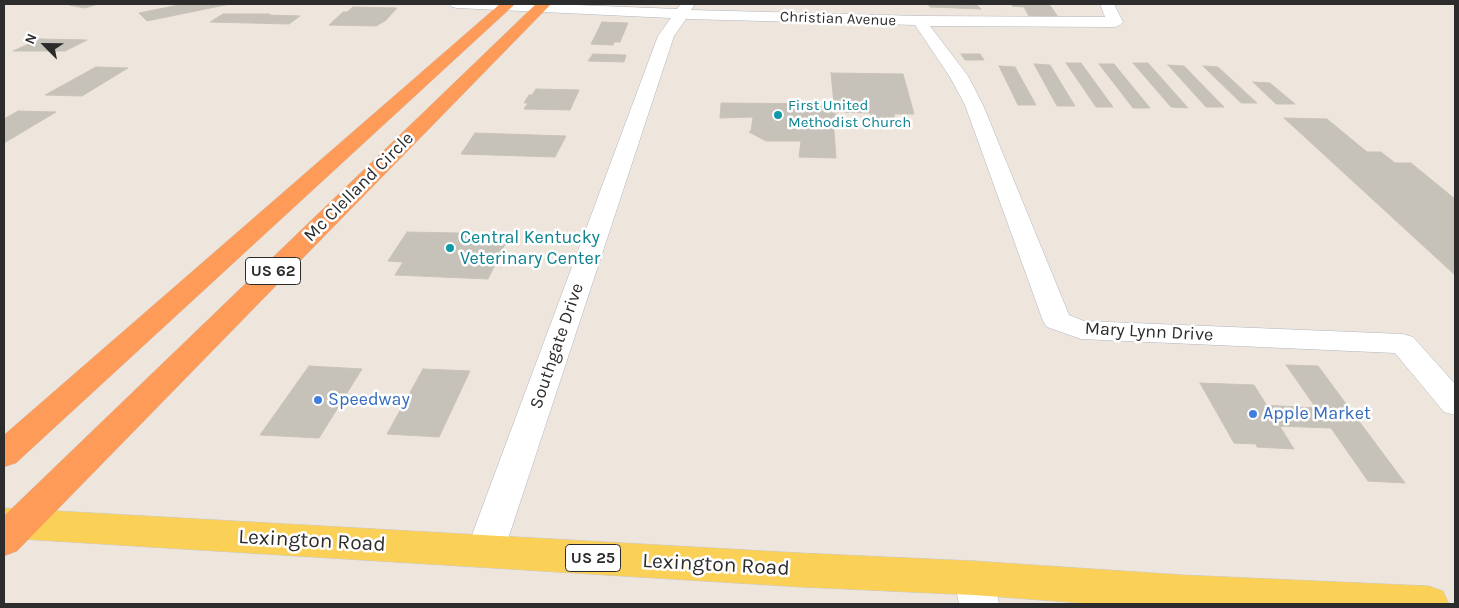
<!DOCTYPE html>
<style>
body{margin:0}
#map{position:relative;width:1459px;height:608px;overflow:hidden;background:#eee6dd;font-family:Karla,sans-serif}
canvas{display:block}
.frame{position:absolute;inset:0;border:5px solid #2c2c2c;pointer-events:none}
.north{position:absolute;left:20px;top:20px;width:50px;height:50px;-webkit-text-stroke:4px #fff;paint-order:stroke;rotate:293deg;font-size:14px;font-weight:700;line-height:20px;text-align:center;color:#2c2c2c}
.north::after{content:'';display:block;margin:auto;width:18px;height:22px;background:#2c2c2c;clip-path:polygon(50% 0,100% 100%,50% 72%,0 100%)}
</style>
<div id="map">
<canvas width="1459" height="608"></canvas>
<div class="frame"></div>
<div class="north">N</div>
</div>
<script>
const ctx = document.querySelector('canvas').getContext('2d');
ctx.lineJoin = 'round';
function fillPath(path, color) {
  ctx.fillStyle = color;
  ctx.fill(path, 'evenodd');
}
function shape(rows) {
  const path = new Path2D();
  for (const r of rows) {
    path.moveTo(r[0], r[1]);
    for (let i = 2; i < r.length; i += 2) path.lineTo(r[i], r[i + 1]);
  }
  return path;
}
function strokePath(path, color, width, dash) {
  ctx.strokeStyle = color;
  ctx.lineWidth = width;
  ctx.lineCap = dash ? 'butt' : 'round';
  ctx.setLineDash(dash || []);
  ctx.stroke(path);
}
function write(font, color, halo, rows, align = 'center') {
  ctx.font = font + ' Karla,sans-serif';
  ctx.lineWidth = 5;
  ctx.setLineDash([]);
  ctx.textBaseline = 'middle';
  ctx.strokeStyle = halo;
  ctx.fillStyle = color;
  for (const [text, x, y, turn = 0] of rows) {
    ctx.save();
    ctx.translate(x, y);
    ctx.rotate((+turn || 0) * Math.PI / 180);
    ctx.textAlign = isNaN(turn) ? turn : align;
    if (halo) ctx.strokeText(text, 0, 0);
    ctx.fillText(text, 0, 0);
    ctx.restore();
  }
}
const building = shape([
 [74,4,98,4,85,8,69,5,74,4],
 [184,4,230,4,147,21,139,13,184,4],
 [928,4,976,4,981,9,930,7,928,4],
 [1011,4,1049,4,1058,17,1029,16,1024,7,1012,6,1011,4],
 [353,7,397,8,385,21,376,26,329,25,343,12,347,12,353,7],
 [223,14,270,14,268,15,300,16,289,24,210,22,223,14],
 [602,22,628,23,620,42,614,42,613,45,591,44,602,22],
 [40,39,87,40,65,51,13,51,40,39],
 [593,54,626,55,624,62,588,61,593,54],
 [961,54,980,54,984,60,965,60,961,54],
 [1066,63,1081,63,1113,107,1096,107,1066,63],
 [1133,63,1148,63,1188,108,1171,107,1133,63],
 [1034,64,1050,65,1075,106,1057,106,1034,64],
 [1099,64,1114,64,1150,108,1133,108,1099,64],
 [1168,65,1184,66,1224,107,1206,107,1168,65],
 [999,66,1015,67,1036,105,1018,105,999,66],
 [1203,66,1218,67,1257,103,1241,103,1203,66],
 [96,67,128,68,82,96,45,95,96,67],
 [831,73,903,74,914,114,894,114,895,124,872,123,870,113,832,112,838,115,833,117,836,158,799,157,801,141,766,141,749,132,751,131,753,117,720,118,721,103,834,104,831,73],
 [1253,82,1270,83,1295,104,1276,104,1253,82],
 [536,89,579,90,570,110,524,109,528,103,524,103,529,95,532,95,536,89],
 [18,111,56,112,4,143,4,119,18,111],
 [1284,118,1327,119,1367,152,1381,152,1395,163,1411,163,1455,199,1455,275,1284,118],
 [475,133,566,136,555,157,461,154,475,133],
 [407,232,510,234,488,279,395,275,403,262,388,261,407,232],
 [1286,365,1318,366,1405,483,1368,481,1331,428,1276,426,1263,405,1316,408,1286,365],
 [309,366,362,369,319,438,260,435,309,366],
 [423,369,470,371,439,437,387,434,423,369],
 [1200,383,1254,385,1294,449,1257,447,1256,444,1234,443,1200,383]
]);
const minor = shape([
 [450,4,551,4,677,9,681,4,695,4,691,10,920,16,1105,17,1100,4,1114,4,1123,22,1120,25,1115,27,930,26,968,76,983,105,1069,315,1084,321,1403,334,1413,337,1455,384,1455,415,1444,412,1395,353,1081,339,1047,327,1043,321,965,105,950,77,915,25,686,19,674,36,504,551,498,563,485,567,472,563,466,551,658,36,671,18,457,8,452,7,450,4],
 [974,561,988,566,994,578,999,604,959,604,954,578,960,566,974,561]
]);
const major = shape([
 [4,508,801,553,974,561,1183,575,1429,586,1443,591,1449,604,1094,604,974,595,801,587,4,538,4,508]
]);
const highway = shape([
 [500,4,515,4,16,463,4,467,4,435,500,4],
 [536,4,551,4,17,551,4,556,4,516,536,4]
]);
const markers = [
 [778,115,5,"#0f9aa8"],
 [450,248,5,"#0f9aa8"],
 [318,400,5,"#3f7fe0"],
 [1253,414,5,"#3f7fe0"]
];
const farStreetnames = [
 ["Christian Avenue",838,19,2]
];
const farCulturenames = [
 ["First United",788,106],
 ["Methodist Church",788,123]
];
const shields = [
 [273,271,55],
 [593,558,55]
];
const shieldNames = [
 ["US 62",273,271],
 ["US 25",593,558]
];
const streetNames = [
 ["Mc Clelland Circle",359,187,-45],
 ["Mary Lynn Drive",1149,332,3],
 ["Southgate Drive",557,346,-71]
];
const cultureNames = [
 ["Central Kentucky",460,238],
 ["Veterinary Center",460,259]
];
const shopNames = [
 ["Speedway",328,400],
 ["Apple Market",1263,414]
];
const nearStreetnames = [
 ["Lexington Road",312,541,3],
 ["Lexington Road",716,565,3]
];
fillPath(building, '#c6c1b9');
strokePath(building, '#cac3b6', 1);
strokePath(minor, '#b1b4c0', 1);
strokePath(major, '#c8c8c8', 1);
strokePath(highway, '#c8c8c8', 1);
fillPath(minor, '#fff');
fillPath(major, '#fbd056');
fillPath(highway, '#ff9b58');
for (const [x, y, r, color] of markers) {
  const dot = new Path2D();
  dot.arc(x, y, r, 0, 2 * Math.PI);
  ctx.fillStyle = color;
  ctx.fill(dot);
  strokePath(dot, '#fff', 2);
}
write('15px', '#2c2c2c', '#fff', farStreetnames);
write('15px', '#0d838f', '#fff', farCulturenames, 'left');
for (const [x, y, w] of shields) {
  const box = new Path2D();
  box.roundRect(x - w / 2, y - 13.5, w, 27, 4);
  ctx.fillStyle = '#fff';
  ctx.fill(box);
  strokePath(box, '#2c2c2c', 1);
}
write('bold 16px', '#2c2c2c', null, shieldNames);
write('18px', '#2c2c2c', '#fff', streetNames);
write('18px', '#0d838f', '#fff', cultureNames, 'left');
write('18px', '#366cbe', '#fff', shopNames, 'left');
write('21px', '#2c2c2c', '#fff', nearStreetnames);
</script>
